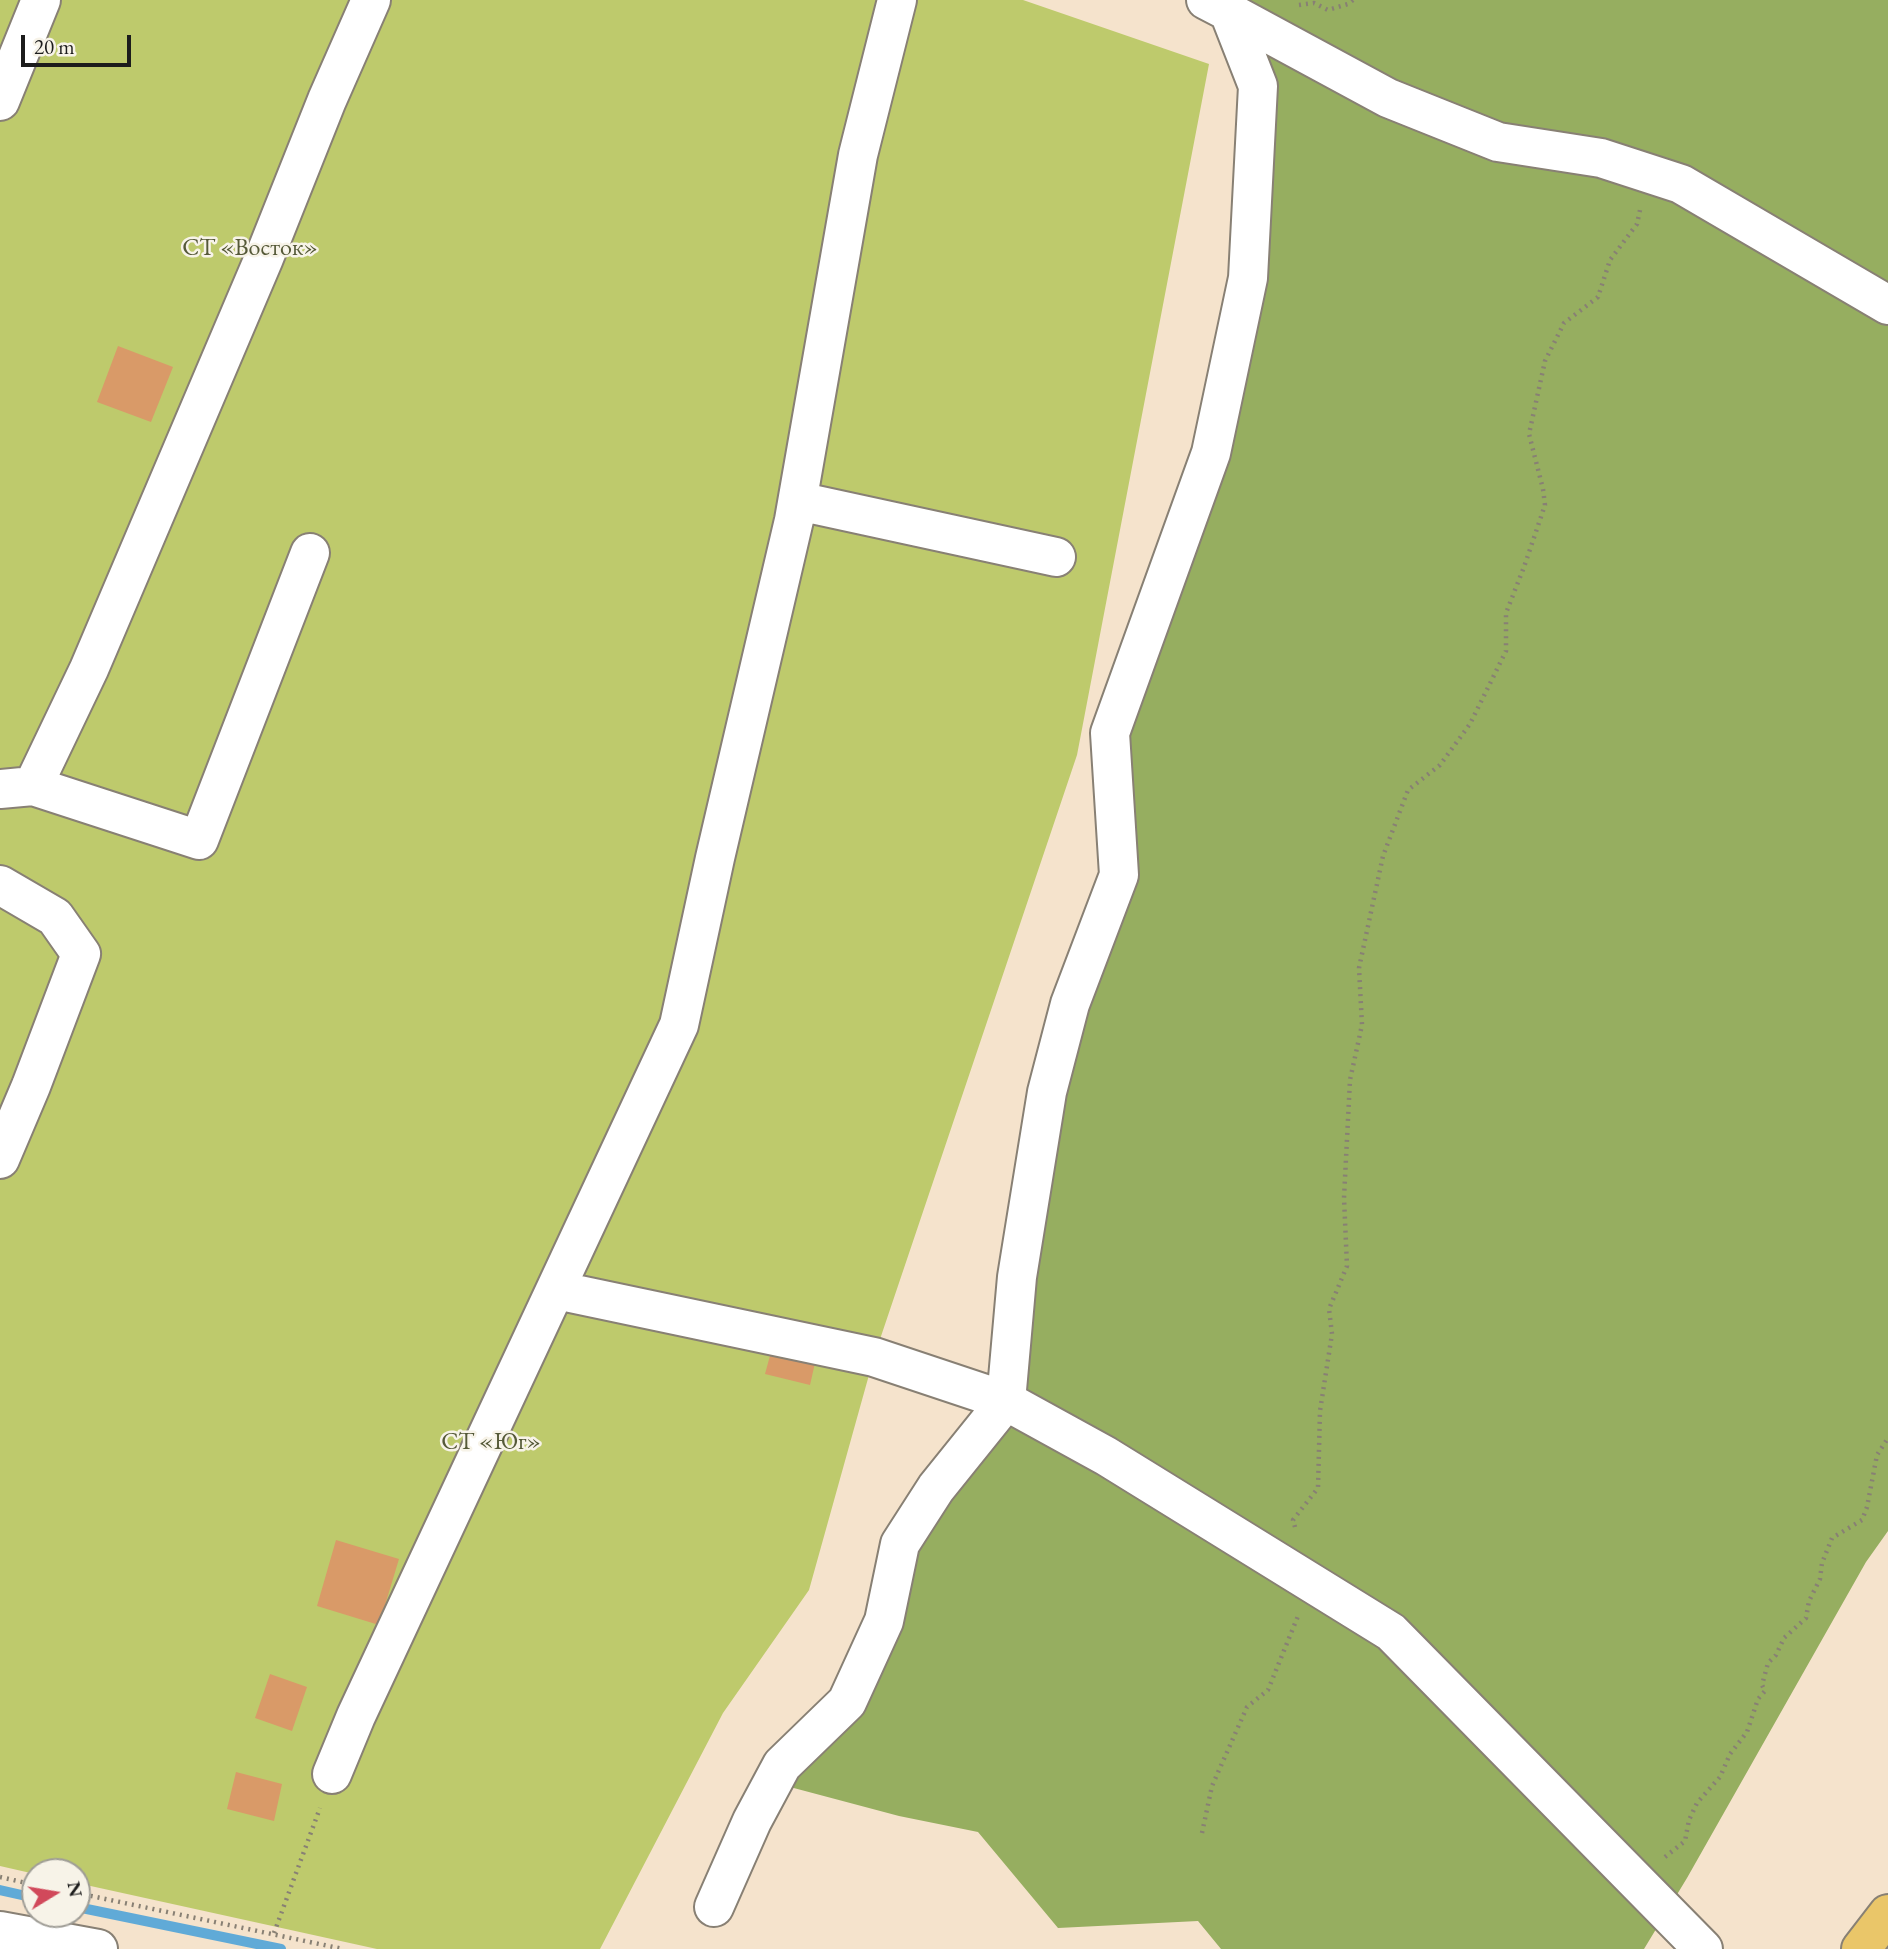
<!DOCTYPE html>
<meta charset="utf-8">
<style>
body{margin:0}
#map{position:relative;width:1888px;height:1949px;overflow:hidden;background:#f5e3cc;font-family:"EB Garamond",serif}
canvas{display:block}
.north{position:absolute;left:21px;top:1858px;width:70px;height:70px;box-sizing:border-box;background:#f7f3e8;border:2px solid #9f9d96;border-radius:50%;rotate:79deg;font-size:19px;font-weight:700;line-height:28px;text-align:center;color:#1c1c1c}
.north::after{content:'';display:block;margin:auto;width:24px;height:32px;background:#d1495b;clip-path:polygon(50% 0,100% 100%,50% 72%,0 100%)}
.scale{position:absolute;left:21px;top:35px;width:110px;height:32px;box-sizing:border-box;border:4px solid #1c1c1c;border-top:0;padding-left:9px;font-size:21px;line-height:24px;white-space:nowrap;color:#1c1c1c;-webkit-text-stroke:5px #f7f3e8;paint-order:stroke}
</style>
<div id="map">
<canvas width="1888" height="1949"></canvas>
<div class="north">N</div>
<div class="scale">20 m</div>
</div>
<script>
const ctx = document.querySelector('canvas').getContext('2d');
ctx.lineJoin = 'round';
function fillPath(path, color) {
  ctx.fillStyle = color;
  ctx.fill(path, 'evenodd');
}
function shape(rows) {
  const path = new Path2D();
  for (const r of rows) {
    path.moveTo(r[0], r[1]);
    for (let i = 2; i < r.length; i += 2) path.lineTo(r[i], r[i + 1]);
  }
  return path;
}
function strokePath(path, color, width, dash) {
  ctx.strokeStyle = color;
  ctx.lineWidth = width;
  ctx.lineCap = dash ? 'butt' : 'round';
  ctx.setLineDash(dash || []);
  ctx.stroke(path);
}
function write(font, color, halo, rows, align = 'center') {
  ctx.font = font + ' "EB Garamond",serif';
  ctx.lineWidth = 5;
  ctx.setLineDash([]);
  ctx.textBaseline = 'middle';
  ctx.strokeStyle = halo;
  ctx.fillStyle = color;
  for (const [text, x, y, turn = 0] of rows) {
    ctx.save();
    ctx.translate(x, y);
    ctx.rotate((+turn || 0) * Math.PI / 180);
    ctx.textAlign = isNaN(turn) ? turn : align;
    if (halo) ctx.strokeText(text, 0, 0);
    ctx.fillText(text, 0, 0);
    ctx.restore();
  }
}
const green = shape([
 [0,0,1023,0,1209,64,1077,755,874,1357,809,1590,723,1713,600,1949,377,1949,77,1883,77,1872,35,1874,0,1866]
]);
const forest = shape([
 [1206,0,1888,0,1888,1531,1866,1562,1687,1878,1644,1949,1221,1949,1198,1921,1058,1928,978,1832,899,1816,790,1787,900,1544,1005,1401,1017,1277,1119,875,1110,733,1211,453,1258,86]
]);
const stream = shape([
 [0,1890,35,1898],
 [77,1907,281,1949]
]);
const building = shape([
 [118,346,173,367,151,422,97,402],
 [771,1352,815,1363,810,1385,765,1374],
 [336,1540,399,1559,379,1625,317,1606],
 [270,1674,307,1687,292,1731,255,1718],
 [236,1772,282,1784,274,1821,227,1809]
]);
const path = shape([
 [1299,5,1314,3,1328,10,1348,4,1353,0],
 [1295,1527,1293,1520,1318,1488,1320,1411,1332,1334,1329,1309,1347,1266,1344,1198,1350,1080,1362,1025,1359,968,1383,856,1408,790,1440,765,1470,724,1506,651,1506,613,1524,567,1545,505,1543,489,1529,434,1545,361,1564,323,1598,297,1610,260,1637,224,1640,210],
 [1202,1833,1212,1786,1235,1734,1247,1707,1268,1690,1298,1616],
 [1665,1857,1685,1841,1689,1820,1697,1803,1720,1777,1730,1754,1747,1732,1758,1699,1765,1691,1762,1685,1768,1663,1776,1655,1784,1638,1806,1618,1809,1601,1820,1579,1822,1563,1832,1538,1862,1520,1867,1507,1877,1455,1888,1438],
 [0,1877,35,1885],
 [77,1893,343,1949],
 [274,1933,320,1808]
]);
const minor = shape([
 [1229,12,1388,98,1498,142,1601,158,1681,184,1888,305],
 [0,101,41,0],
 [798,501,1056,557],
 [310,553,199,840,33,786,89,669,264,258,327,100,371,0],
 [0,789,33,786],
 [0,885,55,917,81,954,31,1086,0,1159],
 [556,1290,874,1357,1006,1401,1106,1456,1391,1632,1703,1949],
 [332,1774,356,1716,679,1025,715,858,794,520,858,155,897,0],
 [714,1907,752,1821,782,1765,847,1702,884,1621,900,1544,936,1488,1006,1401,1017,1277,1047,1092,1070,1004,1119,875,1110,733,1211,453,1248,278,1258,86,1229,12,1206,0],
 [0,1931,98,1949]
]);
const major = shape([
 [1861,1949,1888,1914]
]);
const parkNames = [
 ["СТ «Восток»",250,248],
 ["СТ «Юг»",491,1442]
];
fillPath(green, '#beca6c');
fillPath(forest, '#96ae60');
strokePath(stream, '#60aad7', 10);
fillPath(building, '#d99a68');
strokePath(minor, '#888074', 42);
strokePath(major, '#888074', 42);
strokePath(path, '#888074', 4.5, [2, 5]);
strokePath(minor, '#fff', 38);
strokePath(major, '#eac669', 38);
write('24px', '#555938', '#f7f3e8', parkNames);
</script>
